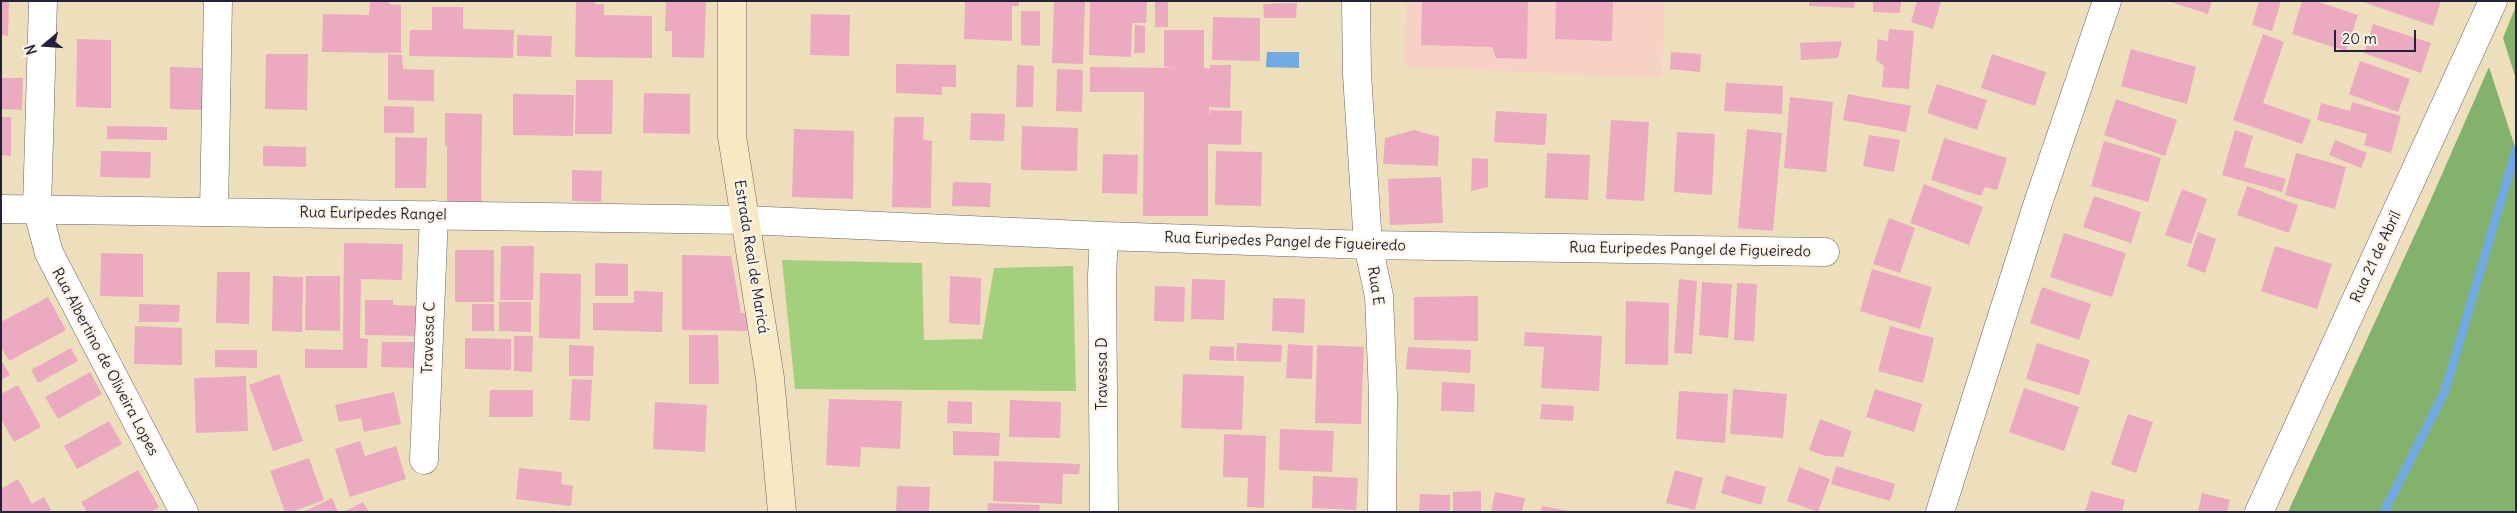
<!DOCTYPE html>
<meta charset="utf-8">
<style>
body{margin:0}
#map{position:relative;width:2517px;height:513px;overflow:hidden;background:#eddfbc;font-family:Delius,sans-serif}
canvas{display:block}
.frame{position:absolute;inset:0;border:2px solid #22223b;pointer-events:none}
.north{position:absolute;left:20px;top:20px;width:50px;height:50px;-webkit-text-stroke:4px #fcf5e5;paint-order:stroke;rotate:252deg;font-size:14px;font-weight:700;line-height:20px;text-align:center;color:#22223b}
.north::after{content:'';display:block;margin:auto;width:18px;height:22px;background:#22223b;clip-path:polygon(50% 0,100% 100%,50% 72%,0 100%)}
.scale{position:absolute;left:2334px;top:30px;width:82px;height:22px;box-sizing:border-box;border:2px solid #22223b;border-top:0;padding-left:6px;font-size:15px;line-height:18px;white-space:nowrap;color:#22223b;-webkit-text-stroke:4px #fcf5e5;paint-order:stroke}
</style>
<div id="map">
<canvas width="2517" height="513"></canvas>
<div class="frame"></div>
<div class="north">N</div>
<div class="scale">20 m</div>
</div>
<script>
const ctx = document.querySelector('canvas').getContext('2d');
ctx.lineJoin = 'round';
function fillPath(path, color) {
  ctx.fillStyle = color;
  ctx.fill(path, 'evenodd');
}
function shape(rows) {
  const path = new Path2D();
  for (const r of rows) {
    path.moveTo(r[0], r[1]);
    for (let i = 2; i < r.length; i += 2) path.lineTo(r[i], r[i + 1]);
  }
  return path;
}
function strokePath(path, color, width, dash) {
  ctx.strokeStyle = color;
  ctx.lineWidth = width;
  ctx.lineCap = dash ? 'butt' : 'round';
  ctx.setLineDash(dash || []);
  ctx.stroke(path);
}
function write(font, color, halo, rows, align = 'center') {
  ctx.font = font + ' Delius,sans-serif';
  ctx.lineWidth = 4.5;
  ctx.setLineDash([]);
  ctx.textBaseline = 'middle';
  ctx.strokeStyle = halo;
  ctx.fillStyle = color;
  for (const [text, x, y, turn = 0] of rows) {
    ctx.save();
    ctx.translate(x, y);
    ctx.rotate((+turn || 0) * Math.PI / 180);
    ctx.textAlign = isNaN(turn) ? turn : align;
    if (halo) ctx.strokeText(text, 0, 0);
    ctx.fillText(text, 0, 0);
    ctx.restore();
  }
}
const built = shape([
 [1406,1,1665,1,1662,78,1404,67]
]);
const green = shape([
 [782,260,922,263,924,340,982,339,994,268,1073,266,1076,391,795,389]
]);
const forest = shape([
 [2516,6,2516,79,2503,38],
 [2489,67,2516,150,2516,512,2288,512,2428,206]
]);
const water = shape([
 [1267,52,1299,52,1299,68,1266,67]
]);
const stream = shape([
 [2384,512,2445,391,2516,150]
]);
const building = shape([
 [1,1,9,1,8,36,1,35],
 [370,1,389,1,389,4,401,5,401,53,322,52,323,14,369,15],
 [576,1,595,1,595,4,604,4,604,15,652,16,652,58,575,57],
 [666,1,706,1,704,58,672,57,672,31,665,31],
 [965,1,1019,1,1019,6,1012,6,1012,41,964,39],
 [1054,1,1085,1,1083,64,1052,63],
 [1090,1,1147,1,1146,23,1132,23,1131,57,1089,55],
 [1155,1,1168,1,1168,27,1155,27],
 [1422,1,1528,1,1527,59,1496,58,1492,47,1421,45],
 [1556,1,1613,1,1612,41,1555,39],
 [1809,1,1855,1,1854,8,1809,6],
 [1873,1,1901,1,1900,13,1873,12],
 [1917,1,1941,1,1933,29,1911,22],
 [2168,1,2212,1,2208,14],
 [2259,1,2281,1,2272,31,2252,25],
 [2302,1,2316,1,2358,15,2346,51,2292,34],
 [2360,1,2441,1,2433,26],
 [1297,3,1296,18,1264,18,1263,4],
 [432,7,463,7,463,29,514,30,513,58,409,56,410,30,432,30],
 [1021,11,1040,11,1040,46,1021,45],
 [811,14,850,15,849,56,810,55],
 [1213,17,1260,18,1260,61,1212,60],
 [2373,24,2431,43,2421,73,2364,53],
 [1135,25,1145,26,1145,53,1134,53],
 [1889,29,1914,31,1909,89,1882,87,1884,66,1876,60,1878,39,1888,41],
 [1164,30,1204,30,1204,68,1210,69,1210,65,1231,65,1230,108,1209,107,1209,118,1210,110,1242,111,1241,145,1208,144,1208,216,1143,216,1144,92,1090,92,1090,67,1177,68,1164,67],
 [2263,34,2284,42,2263,103,2311,120,2302,144,2233,120],
 [517,35,552,36,551,57,517,56],
 [77,39,111,40,111,108,76,107],
 [1842,41,1838,58,1801,60,1800,43],
 [2131,49,2196,67,2187,104,2121,86],
 [1671,52,1701,54,1700,72,1670,69],
 [266,54,308,54,307,110,265,109],
 [388,54,402,55,403,69,434,70,434,101,388,100],
 [1992,54,2046,72,2035,106,1981,88],
 [2360,61,2410,79,2398,112,2349,94],
 [896,64,956,65,956,87,942,87,942,95,896,93],
 [1017,65,1034,66,1033,107,1016,107],
 [170,67,203,68,202,110,170,109],
 [1057,69,1083,70,1082,112,1056,111],
 [1,78,23,78,22,110,1,109],
 [576,80,613,80,612,134,575,134],
 [1726,83,1783,86,1782,114,1724,111],
 [1937,84,1987,100,1977,130,1927,113],
 [644,93,690,94,690,134,643,133],
 [513,94,574,95,573,136,513,135],
 [1848,94,1911,106,1906,132,1843,120],
 [1790,97,1833,102,1826,172,1784,168],
 [2116,99,2177,120,2165,156,2104,135],
 [2352,102,2401,116,2391,153,2364,145,2367,134,2317,120,2321,103,2350,111],
 [384,106,414,107,414,133,384,133],
 [1496,111,1547,114,1545,145,1494,142],
 [445,113,482,114,481,204,447,204,447,146,445,146],
 [971,113,1005,114,1004,141,970,140],
 [1,117,11,117,11,156,1,155],
 [894,117,924,117,923,140,932,141,931,208,892,207],
 [1611,120,1649,122,1644,201,1606,199],
 [107,126,167,127,167,140,107,139],
 [1022,126,1078,128,1077,171,1021,170],
 [794,129,854,131,853,199,792,197],
 [1747,129,1782,133,1773,231,1738,228],
 [1414,130,1439,137,1438,166,1383,164,1385,138],
 [2235,130,2253,136,2244,167,2286,179,2282,192,2222,175],
 [1677,132,1715,134,1712,195,1674,192],
 [1869,135,1900,140,1894,172,1863,166],
 [395,137,427,138,426,188,395,188],
 [1944,138,2007,158,1997,190,1985,187,1981,196,1931,180],
 [2335,140,2367,153,2361,168,2329,155],
 [2104,141,2161,158,2148,202,2091,186],
 [263,146,306,147,306,167,263,166],
 [101,151,151,152,150,178,100,177],
 [1216,151,1262,152,1261,206,1215,205],
 [1547,153,1590,155,1588,200,1545,198],
 [2296,153,2346,167,2335,209,2285,195],
 [1103,154,1138,155,1137,194,1102,193],
 [1472,158,1488,159,1488,187,1471,191],
 [572,170,602,171,601,202,572,201],
 [1441,177,1443,223,1390,225,1388,179],
 [953,182,991,183,990,207,952,206],
 [1924,184,1983,207,1969,245,1910,223],
 [2247,186,2298,205,2289,233,2237,215],
 [2182,189,2207,199,2191,244,2165,235],
 [2094,196,2141,212,2131,243,2083,227],
 [1889,218,1915,228,1900,273,1873,264],
 [2198,232,2216,239,2205,273,2187,266],
 [2064,233,2126,253,2112,297,2050,277],
 [344,243,403,244,402,280,361,279,360,338,368,339,367,368,305,368,305,349,343,350],
 [501,246,534,246,533,300,500,300],
 [2275,246,2332,264,2317,309,2261,291],
 [455,250,494,250,494,302,455,302],
 [101,253,143,254,143,297,100,296],
 [682,255,731,256,741,313,747,313,747,331,682,330],
 [595,263,628,264,628,296,595,296],
 [1872,269,1932,287,1920,329,1860,311],
 [217,272,250,272,249,324,216,323],
 [540,273,581,274,580,339,539,338],
 [273,276,303,277,302,332,272,331],
 [306,276,340,276,340,331,305,330],
 [950,276,981,278,980,325,949,323],
 [1192,279,1225,280,1224,320,1191,319],
 [1679,279,1697,281,1692,354,1674,353],
 [1702,282,1732,284,1728,338,1699,335],
 [1737,283,1757,284,1754,341,1734,340],
 [1155,286,1185,287,1184,322,1154,321],
 [2042,287,2091,304,2079,340,2030,323],
 [634,291,663,292,662,332,593,330,593,303,634,303],
 [1478,296,1478,341,1414,340,1414,297],
 [48,297,66,330,9,361,1,347,1,322],
 [1273,298,1305,299,1304,333,1272,331],
 [365,300,393,300,393,305,417,306,417,336,365,335],
 [1626,301,1669,303,1668,365,1625,364],
 [499,302,531,302,531,332,499,331],
 [139,304,180,305,179,322,139,322],
 [472,304,494,304,494,331,472,331],
 [135,326,182,328,182,365,134,364],
 [1890,326,1934,338,1923,383,1878,371],
 [1525,332,1602,336,1599,391,1541,388,1544,347,1524,346],
 [689,335,718,335,719,384,689,384],
 [514,336,533,336,532,372,514,371],
 [465,338,511,339,511,370,465,369],
 [382,342,417,342,417,368,381,367],
 [1237,343,1282,345,1281,362,1236,361],
 [2037,343,2090,360,2079,395,2026,379],
 [1288,344,1313,346,1312,379,1286,378],
 [569,345,594,346,593,376,569,376],
 [1317,345,1364,347,1361,424,1315,423],
 [1210,346,1234,347,1234,361,1209,360],
 [1408,347,1471,350,1470,373,1406,369],
 [71,348,78,361,38,383,31,370],
 [215,350,257,350,257,368,215,367],
 [1,360,10,375,1,380],
 [90,372,102,394,58,419,45,397],
 [279,374,303,441,273,451,249,385],
 [1183,374,1244,376,1242,430,1181,428],
 [246,376,248,431,196,433,194,378],
 [572,379,592,380,590,421,570,420],
 [1442,382,1475,384,1474,412,1441,411],
 [18,385,41,427,14,442,1,419,1,394],
 [2024,388,2079,407,2064,451,2009,432],
 [1733,389,1787,394,1783,438,1730,434],
 [1875,389,1922,404,1914,432,1866,417],
 [490,390,533,390,533,417,489,417],
 [1679,391,1728,394,1725,443,1676,439],
 [394,392,401,424,364,432,361,418,339,422,335,405],
 [829,399,902,401,900,449,861,447,860,467,826,465],
 [1010,400,1061,402,1060,438,1009,437],
 [948,401,972,402,972,424,947,423],
 [655,402,707,405,705,452,653,449],
 [1542,404,1574,406,1573,421,1540,419],
 [2128,414,2153,422,2136,473,2111,464],
 [1820,419,1852,431,1843,457,1825,456,1809,450],
 [109,421,122,444,77,469,64,446],
 [1280,429,1334,431,1332,472,1279,470],
 [953,431,1000,433,999,456,953,455],
 [1224,434,1266,436,1264,508,1247,507,1248,478,1223,477],
 [360,441,365,456,396,446,406,479,350,497,335,449],
 [309,458,324,500,292,512,285,512,270,471],
 [994,461,1080,464,1079,474,1063,474,1062,504,993,501],
 [1836,466,1895,484,1890,501,1831,484],
 [1799,467,1830,479,1818,512,1787,501],
 [519,468,562,472,561,484,573,486,571,506,516,499],
 [138,470,159,507,151,512,87,512,81,502],
 [1675,470,1703,478,1695,510,1666,503],
 [1726,475,1766,487,1761,505,1721,493],
 [1313,476,1358,478,1356,510,1312,508],
 [18,479,32,504,44,497,52,512,1,512,1,489],
 [897,486,930,487,929,512,896,512],
 [1481,491,1481,512,1453,512,1453,492],
 [2091,491,2125,500,2122,512,2085,512],
 [1495,492,1525,498,1522,512,1491,512],
 [2202,493,2230,500,2227,512,2198,512],
 [1420,494,1450,495,1450,512,1419,512],
 [332,498,338,512,303,512],
 [363,502,369,512,344,512],
 [988,503,1040,505,1039,512,987,512],
 [1542,506,1569,511,1569,512,1541,512]
]);
const minor = shape([
 [43,1,37,208,49,253,184,512],
 [1356,1,1357,74,1368,245,1379,296,1383,396,1382,512],
 [1,209,745,220,1104,236,1368,245,1825,252],
 [214,211,218,1],
 [1104,236,1102,276,1104,512],
 [424,460,434,215],
 [1940,512,2037,206,2107,1],
 [2259,512,2493,1]
]);
const secondary = shape([
 [732,1,732,136,770,378,782,512]
]);
const streetNames = [
 ["Rua Euripedes Rangel",373,214,1],
 ["Rua Euripedes Pangel de Figueiredo",1285,242,2],
 ["Rua Euripedes Pangel de Figueiredo",1690,250,1],
 ["Estrada Real de Maricá",751,257,81],
 ["Rua 21 de Abril",2376,257,-65],
 ["Rua E",1375,286,81],
 ["Travessa C",429,338,-88],
 ["Rua Albertino de Oliveira Lopes",105,362,62],
 ["Travessa D",1103,374,-90]
];
fillPath(built, '#f7d1c6');
fillPath(green, '#a4cf7c');
fillPath(forest, '#83b26c');
fillPath(water, '#71aae1');
strokePath(stream, '#71aae1', 9);
fillPath(building, '#ebaac0');
strokePath(minor, '#696468', 29);
strokePath(secondary, '#696468', 29);
strokePath(minor, '#fff', 28);
strokePath(secondary, '#f7e9c3', 28);
write('15px', '#22223b', '#fcf5e5', streetNames);
</script>
